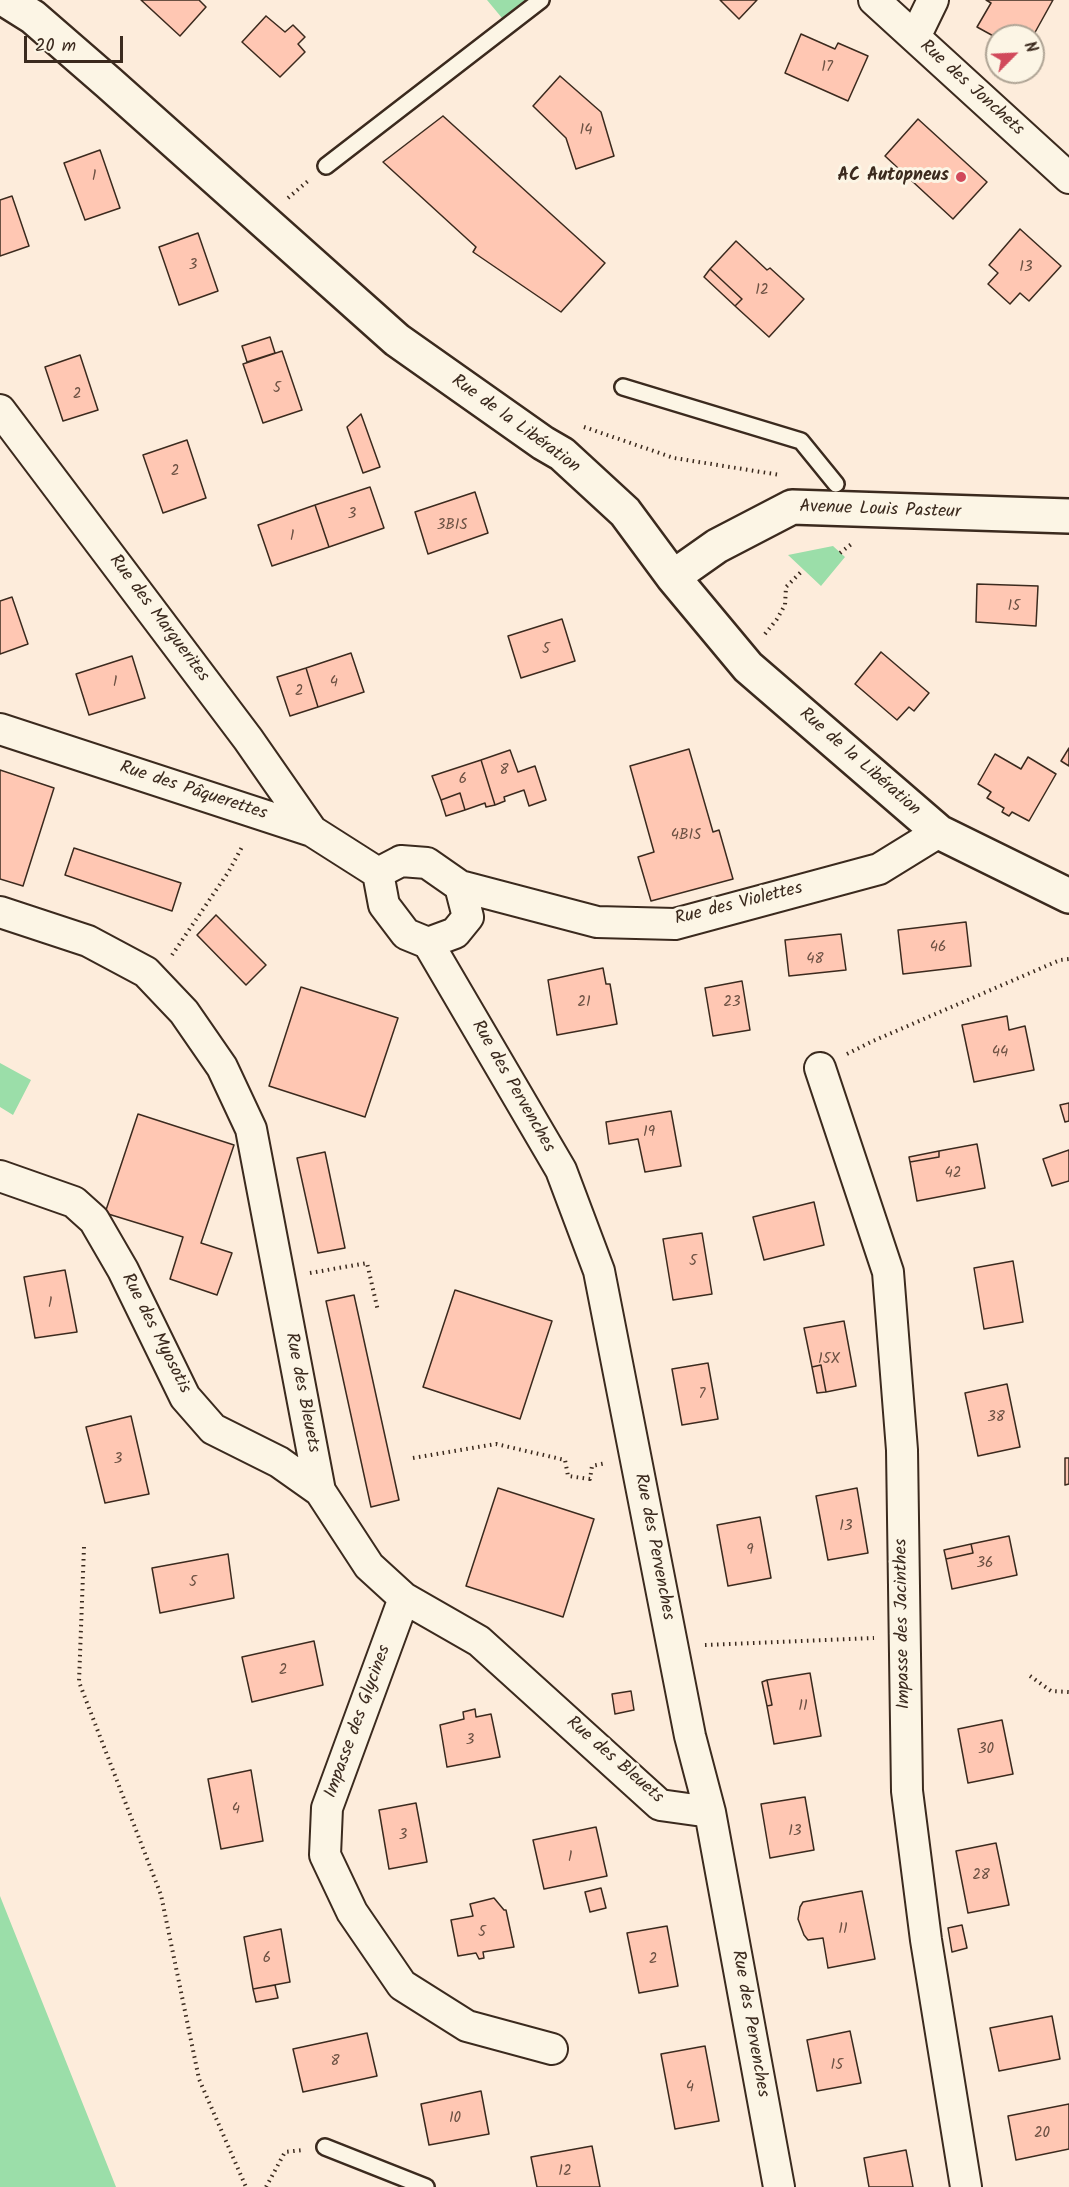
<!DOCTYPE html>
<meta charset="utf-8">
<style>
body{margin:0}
#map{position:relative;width:1069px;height:2187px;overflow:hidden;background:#fdecdb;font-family:Kalam,sans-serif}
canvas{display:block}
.north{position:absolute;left:985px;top:24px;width:60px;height:60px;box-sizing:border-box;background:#fcf5e5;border:2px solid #afa495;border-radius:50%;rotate:66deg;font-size:16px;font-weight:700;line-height:24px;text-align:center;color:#3b2a1e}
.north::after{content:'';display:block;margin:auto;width:21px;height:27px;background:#d1495b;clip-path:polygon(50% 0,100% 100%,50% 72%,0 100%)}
.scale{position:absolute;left:24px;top:36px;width:99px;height:27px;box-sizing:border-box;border:3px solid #3b2a1e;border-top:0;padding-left:8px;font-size:18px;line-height:21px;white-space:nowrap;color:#3b2a1e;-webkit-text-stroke:4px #fcf5e5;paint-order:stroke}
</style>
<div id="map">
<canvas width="1069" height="2187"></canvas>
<div class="north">N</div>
<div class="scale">20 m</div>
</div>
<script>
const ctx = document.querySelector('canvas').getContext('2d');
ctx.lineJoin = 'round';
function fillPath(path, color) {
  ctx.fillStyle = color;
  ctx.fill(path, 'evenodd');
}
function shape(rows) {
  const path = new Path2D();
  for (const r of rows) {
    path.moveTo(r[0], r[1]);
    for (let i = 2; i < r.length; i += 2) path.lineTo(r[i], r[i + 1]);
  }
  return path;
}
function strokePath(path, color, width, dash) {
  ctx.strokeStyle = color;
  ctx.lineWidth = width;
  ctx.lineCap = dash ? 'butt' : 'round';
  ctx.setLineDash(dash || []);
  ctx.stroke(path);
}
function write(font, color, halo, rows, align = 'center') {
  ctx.font = font + ' Kalam,sans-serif';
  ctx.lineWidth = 6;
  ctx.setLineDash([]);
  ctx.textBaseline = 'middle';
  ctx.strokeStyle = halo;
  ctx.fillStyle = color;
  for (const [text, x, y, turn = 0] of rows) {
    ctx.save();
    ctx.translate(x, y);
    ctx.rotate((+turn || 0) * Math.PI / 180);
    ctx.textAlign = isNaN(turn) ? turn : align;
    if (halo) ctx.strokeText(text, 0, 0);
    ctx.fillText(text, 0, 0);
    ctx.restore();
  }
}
const green = shape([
 [487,0,525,0,502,18],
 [833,546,845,557,821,586,788,555],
 [0,1063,31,1080,13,1115,0,1107],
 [0,1896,116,2187,0,2187]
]);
const building = shape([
 [141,0,199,0,206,7,180,36,141,0],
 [720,0,757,0,739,19,720,0],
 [986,0,1053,0,1033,36,997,36,997,38,977,27,991,3,986,0],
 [266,16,285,32,293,25,305,37,298,44,305,52,280,77,242,42,266,16],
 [801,34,835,49,838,43,868,56,848,101,785,73,801,34],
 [560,76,601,112,614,156,576,169,566,138,533,106,560,76],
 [443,116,605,263,561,312,473,252,476,247,383,162,443,116],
 [918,119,987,182,953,219,885,156,918,119],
 [100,150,120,208,85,220,64,163,100,150],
 [12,196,29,246,0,256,0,200,12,196],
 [1020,229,1061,266,1029,301,1020,293,1010,304,988,284,998,273,989,265,1020,229],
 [198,233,218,291,179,305,159,247,198,233],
 [736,241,767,270,770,268,804,299,769,337,735,306,742,299,710,269,736,241],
 [710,269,742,299,735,306,704,277,710,269],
 [270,337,275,353,247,362,242,346,270,337],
 [282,351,302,410,263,423,243,364,282,351],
 [80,355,98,410,63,421,45,367,80,355],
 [361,414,380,467,363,473,347,427,361,414],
 [187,440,206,498,163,513,143,455,187,440],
 [370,487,384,528,329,547,315,505,370,487],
 [475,492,488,533,428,554,415,512,475,492],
 [315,505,329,547,272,566,258,525,315,505],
 [977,584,1038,586,1036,626,976,622,977,584],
 [12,597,28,644,0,654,0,601,12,597],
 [562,619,575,661,521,678,508,636,562,619],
 [881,652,929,693,914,711,909,707,897,720,855,684,881,652],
 [351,653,364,692,318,707,306,668,351,653],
 [132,656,145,698,89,715,76,674,132,656],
 [306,668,318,707,290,716,277,677,306,668],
 [1069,748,1069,766,1061,761,1069,748],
 [689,749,713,832,719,830,733,879,651,901,638,857,654,852,630,766,689,749],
 [510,750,518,772,535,766,546,800,529,806,524,790,504,797,505,801,495,805,481,760,510,750],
 [995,754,1021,769,1028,757,1056,774,1029,821,1012,812,1009,816,1002,812,1004,808,987,798,991,792,978,784,995,754],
 [481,760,495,805,486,807,485,803,465,810,460,793,441,800,432,776,481,760],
 [0,770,54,788,23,886,0,879,0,770],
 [460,793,465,810,446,816,441,800,460,793],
 [74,848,181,883,172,911,65,875,74,848],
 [216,915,266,965,246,985,197,935,216,915],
 [966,922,971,966,903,974,898,930,966,922],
 [841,934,846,970,789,976,785,940,841,934],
 [603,968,606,984,610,984,617,1024,557,1035,548,980,603,968],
 [742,981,750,1030,713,1036,705,988,742,981],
 [301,987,398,1018,365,1117,269,1086,301,987],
 [1007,1016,1009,1030,1025,1026,1034,1070,974,1082,962,1025,1007,1016],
 [1069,1103,1069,1121,1065,1122,1060,1105,1069,1103],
 [671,1111,681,1166,645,1172,638,1139,609,1144,606,1122,671,1111],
 [138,1114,234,1145,201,1243,232,1253,217,1295,170,1279,183,1237,105,1213,138,1114],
 [977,1144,985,1188,917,1201,910,1162,939,1157,939,1151,977,1144],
 [1069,1150,1069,1181,1052,1186,1043,1159,1069,1150],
 [939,1151,939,1157,910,1162,909,1157,939,1151],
 [325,1152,345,1248,318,1253,297,1158,325,1152],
 [814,1202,824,1245,764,1260,753,1217,814,1202],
 [702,1233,712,1294,673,1300,663,1239,702,1233],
 [1013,1261,1023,1322,984,1329,974,1268,1013,1261],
 [65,1270,77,1332,35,1338,24,1277,65,1270],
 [455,1290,552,1321,520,1419,423,1387,455,1290],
 [354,1295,399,1500,371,1507,326,1301,354,1295],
 [844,1321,856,1386,826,1392,821,1365,812,1367,804,1328,844,1321],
 [708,1363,718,1419,682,1425,672,1369,708,1363],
 [821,1365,826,1392,817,1393,812,1367,821,1365],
 [1007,1384,1020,1447,978,1456,965,1393,1007,1384],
 [131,1416,149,1494,105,1503,86,1427,131,1416],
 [1065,1458,1069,1458,1069,1484,1065,1485,1065,1458],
 [498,1488,594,1519,563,1617,466,1586,498,1488],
 [857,1488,868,1553,828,1560,816,1496,857,1488],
 [760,1517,771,1578,728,1586,717,1525,760,1517],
 [1009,1536,1017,1575,952,1589,946,1559,973,1553,971,1544,1009,1536],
 [971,1544,973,1553,946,1559,944,1550,971,1544],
 [228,1554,234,1598,160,1613,152,1568,228,1554],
 [314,1641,323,1685,252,1702,242,1657,314,1641],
 [810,1673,821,1736,774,1744,767,1706,772,1705,767,1680,810,1673],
 [767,1680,772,1705,767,1706,762,1682,767,1680],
 [631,1691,634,1710,615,1714,612,1694,631,1691],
 [475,1709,476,1717,491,1714,500,1757,447,1767,440,1725,464,1719,463,1712,475,1709],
 [1002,1720,1013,1774,968,1783,958,1729,1002,1720],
 [251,1770,263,1841,221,1849,208,1779,251,1770],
 [805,1797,814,1850,770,1858,761,1804,805,1797],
 [416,1803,427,1862,389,1869,379,1810,416,1803],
 [596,1827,607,1876,544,1889,533,1840,596,1827],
 [996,1843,1009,1905,968,1913,956,1851,996,1843],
 [601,1888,606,1908,590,1912,585,1892,601,1888],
 [862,1891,875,1959,828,1968,823,1938,808,1940,804,1935,798,1919,800,1907,803,1902,862,1891],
 [494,1898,504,1910,506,1910,514,1947,483,1952,484,1958,479,1959,476,1953,458,1956,451,1920,473,1916,470,1904,494,1898],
 [962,1925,967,1948,952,1952,948,1928,962,1925],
 [667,1926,678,1986,639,1993,627,1933,667,1926],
 [281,1929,290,1982,253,1989,244,1937,281,1929],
 [275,1985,278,1998,256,2002,253,1989,275,1985],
 [1052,2016,1060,2059,999,2071,990,2028,1052,2016],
 [850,2031,861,2083,817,2091,807,2040,850,2031],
 [367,2033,377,2076,303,2092,293,2049,367,2033],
 [705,2046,719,2121,675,2129,661,2054,705,2046],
 [481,2091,489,2134,429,2145,421,2104,481,2091],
 [1069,2104,1069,2149,1016,2160,1008,2116,1069,2104],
 [592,2146,600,2187,537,2187,531,2157,592,2146],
 [906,2150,913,2187,869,2187,864,2158,906,2150]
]);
const path = shape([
 [288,198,308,181],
 [584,427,674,458,780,475],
 [840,553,854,542],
 [765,634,777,619,785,605,786,587,803,570],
 [172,955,229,871,243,845],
 [847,1054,873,1041,1060,960,1069,959],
 [310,1273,367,1263,378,1311],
 [413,1458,496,1444,565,1460,568,1476,590,1479,592,1466,606,1463],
 [84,1547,79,1682,161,1895,199,2079,246,2187],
 [705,1645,874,1638],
 [1030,1676,1051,1691,1069,1692],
 [266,2187,285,2152,303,2150]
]);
const lane = shape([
 [326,166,541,0],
 [623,387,801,441,836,484],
 [325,2147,426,2187]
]);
const street = shape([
 [874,0,1069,178],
 [915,37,933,0],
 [0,410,248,739,312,831],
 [0,729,312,831,378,873],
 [401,861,427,863,460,886,468,917,455,933,428,943,406,934,384,905,378,873,401,861],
 [460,886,597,922,675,924,879,869,939,832],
 [0,912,88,941,146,972,184,1012,222,1067,251,1129,320,1491,369,1566,404,1598,479,1641,660,1805,710,1812],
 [428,943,561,1170,599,1271,690,1736,710,1812,779,2187],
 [820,1068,888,1272,902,1450,907,1791,926,1940,966,2187],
 [0,1176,74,1202,94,1220,123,1270,185,1397,213,1429,279,1462,320,1491],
 [404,1598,327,1808,325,1855,352,1912,402,1985,467,2026,552,2049]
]);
const secondary = shape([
 [6,0,33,17,109,83,397,340,543,443,562,454,625,512,673,577,748,667,939,832,1069,896],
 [673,577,717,546,792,507,1069,516]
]);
const markers = [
 [961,177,6,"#d1495b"]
];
const numberNames = [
 ["17",827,68],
 ["14",586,131],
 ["1",94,177],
 ["3",193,266],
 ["13",1026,268],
 ["12",762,291],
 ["5",277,389],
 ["2",77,395],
 ["2",175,472],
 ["3",352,515],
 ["3BIS",452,526],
 ["1",292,537],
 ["15",1014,607],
 ["5",546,650],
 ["1",115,683],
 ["4",334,683],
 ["2",299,692],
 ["8",504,771],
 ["6",463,780],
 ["4BIS",686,836],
 ["46",938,948],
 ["48",815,960],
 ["21",584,1003],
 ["23",732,1003],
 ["44",1000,1053],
 ["19",649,1133],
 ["42",953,1174],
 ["5",693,1262],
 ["1",50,1304],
 ["15X",829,1360],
 ["7",702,1395],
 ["38",996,1418],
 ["3",118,1460],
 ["13",846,1527],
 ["9",750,1551],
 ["36",985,1564],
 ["5",193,1583],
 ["2",283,1671],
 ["11",803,1707],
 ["3",470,1741],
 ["30",986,1750],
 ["4",236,1810],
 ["13",795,1832],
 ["3",403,1836],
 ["1",570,1858],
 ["28",981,1876],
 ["11",843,1930],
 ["5",482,1933],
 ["6",267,1959],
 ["2",653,1960],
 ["8",335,2062],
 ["15",837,2066],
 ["4",690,2088],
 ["10",455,2119],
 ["20",1042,2134],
 ["12",565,2172]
];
const streetNames = [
 ["Rue des Jonchets",971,89,42],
 ["Rue de la Libération",515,425,36],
 ["Avenue Louis Pasteur",880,511,2],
 ["Rue des Marguerites",158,619,53],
 ["Rue de la Libération",859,763,41],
 ["Rue des Pâquerettes",193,792,18],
 ["Rue des Violettes",739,905,-14],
 ["Rue des Pervenches",512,1087,60],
 ["Rue des Myosotis",155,1334,63],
 ["Rue des Bleuets",301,1393,79],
 ["Rue des Pervenches",653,1547,79],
 ["Impasse des Jacinthes",904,1624,-91],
 ["Impasse des Glycines",359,1722,-70],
 ["Rue des Bleuets",614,1761,41],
 ["Rue des Pervenches",749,2024,80]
];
const poiNames = [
 ["AC Autopneus",949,177]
];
fillPath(green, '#9bdea9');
fillPath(building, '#ffc7b3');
strokePath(building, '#3b2a1e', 1.5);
strokePath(lane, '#3b2a1e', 20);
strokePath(street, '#3b2a1e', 34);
strokePath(secondary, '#3b2a1e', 38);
strokePath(path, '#3b2a1e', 4, [1.5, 4.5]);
strokePath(lane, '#fcf5e5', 15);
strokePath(street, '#fcf5e5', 30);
strokePath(secondary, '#fcf5e5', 33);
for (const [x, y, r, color] of markers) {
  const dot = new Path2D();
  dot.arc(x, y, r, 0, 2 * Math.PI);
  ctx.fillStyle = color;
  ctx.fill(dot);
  strokePath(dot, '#fcf5e5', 2);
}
write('15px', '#6c5143', null, numberNames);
write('18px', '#3b2a1e', '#fcf5e5', streetNames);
write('bold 18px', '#3b2a1e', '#fcf5e5', poiNames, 'right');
</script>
